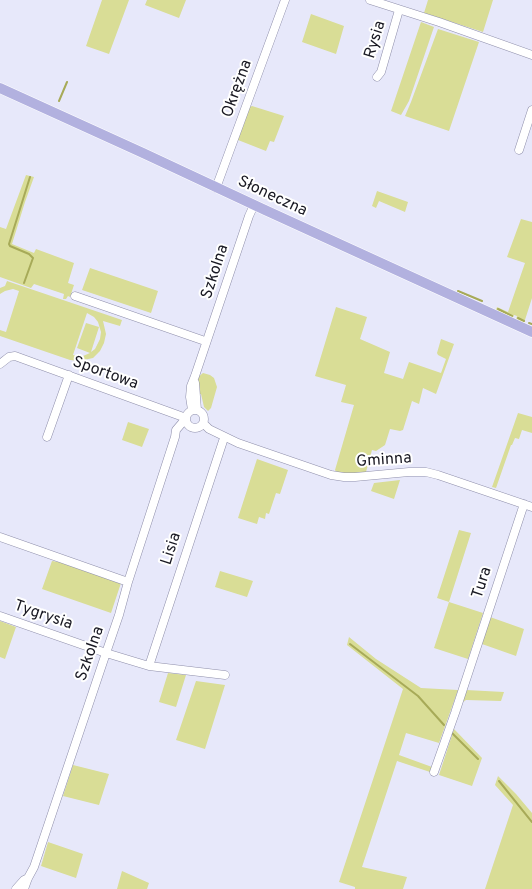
<!DOCTYPE html>
<meta charset="utf-8">
<style>
body{margin:0}
canvas{display:block;background:#e7e8fa}
</style>
<canvas width="532" height="889"></canvas>
<script>
const ctx = document.querySelector('canvas').getContext('2d');
ctx.lineJoin = 'round';
function fillPath(path, color) {
  ctx.fillStyle = color;
  ctx.fill(path, 'evenodd');
}
function shape(rows) {
  const path = new Path2D();
  for (const r of rows) {
    if (r.length === 3) {
      path.moveTo(r[0] + r[2], r[1]);
      path.arc(r[0], r[1], r[2], 0, 2 * Math.PI);
      continue;
    }
    path.moveTo(r[0], r[1]);
    for (let i = 2; i < r.length; i += 2) path.lineTo(r[i], r[i + 1]);
  }
  return path;
}
function strokePath(path, color, width, dash) {
  ctx.strokeStyle = color;
  ctx.lineWidth = width;
  ctx.lineCap = dash ? 'butt' : 'round';
  ctx.setLineDash(dash || []);
  ctx.stroke(path);
}
function write(font, color, halo, rows, align = 'center') {
  ctx.font = font + ' Overpass,sans-serif';
  ctx.lineWidth = 4;
  ctx.setLineDash([]);
  ctx.textBaseline = 'middle';
  ctx.strokeStyle = halo;
  ctx.fillStyle = color;
  for (const [text, x, y, turn = 0] of rows) {
    ctx.save();
    ctx.translate(x, y);
    ctx.rotate((+turn || 0) * Math.PI / 180);
    ctx.textAlign = isNaN(turn) ? turn : align;
    if (halo) ctx.strokeText(text, 0, 0);
    ctx.fillText(text, 0, 0);
    ctx.restore();
  }
}
const green = shape([
 [102,0,129,0,109,54,86,46],
 [147,0,186,0,179,18,145,5],
 [428,0,493,0,483,32,424,13],
 [311,14,344,26,336,54,302,42],
 [421,22,434,27,409,101,401,115,391,111],
 [438,29,479,42,449,131,405,116,411,102],
 [252,106,284,116,274,142,270,141,266,151,238,140,237,138,248,108],
 [26,175,34,177,25,202,12,244,34,253,36,249,74,263,68,283,74,285,70,297,68,296,66,299,63,299,64,294,34,284,31,288,0,277,0,227,6,229],
 [377,191,408,202,405,212,379,201,376,208,372,206],
 [521,219,532,222,532,298,524,323,516,320,517,316,514,315,513,318,496,310,497,307,508,312,525,263,507,257],
 [90,268,158,291,151,313,82,290],
 [7,281,122,320,120,326,103,321,106,334,104,343,100,351,93,358,79,361,70,360,0,336,0,330,6,332,19,291,13,289,5,291,0,294,0,288,5,286],
 [87,313,94,317,98,322,101,332,100,339,95,349,91,352,99,327,86,323,77,348,90,353,83,356,77,356,73,355],
 [336,307,367,317,360,339,390,352,384,373,403,379,409,362,441,373,446,359,438,355,437,353,441,339,454,344,436,394,423,388,419,404,412,401,403,430,400,431,390,429,385,445,376,451,372,450,366,472,364,473,349,474,336,472,335,470,354,405,341,402,346,385,315,376],
 [203,373,210,375,214,378,217,387,211,408,208,411,204,407,201,394,198,394,198,377],
 [518,413,532,417,532,433,522,430,519,439,515,438,512,445,511,445,496,488,492,487],
 [128,422,149,429,142,447,122,440],
 [257,459,288,470,280,494,276,493,269,514,266,513,265,519,259,517,257,524,238,518],
 [400,480,394,499,371,491,374,483],
 [459,530,471,533,449,602,483,613,468,659,434,648,449,602,437,598],
 [52,561,64,563,121,583,111,613,42,589],
 [220,571,253,581,247,597,215,587],
 [490,617,524,629,516,656,482,644],
 [0,621,16,627,5,659,0,657],
 [349,637,376,659,421,688,458,690,439,743,406,733,399,755,432,767,430,772,397,761,362,867,407,877,403,889,355,889,355,887,339,882,403,689,347,645],
 [168,673,186,675,176,707,159,702],
 [196,681,225,685,205,749,176,740],
 [466,690,504,692,501,701,466,700,463,702],
 [454,729,482,758,472,786,439,775],
 [73,765,109,774,99,805,63,796],
 [498,776,516,794,532,813,532,889,485,889,513,805,495,785],
 [48,842,83,854,76,878,41,866],
 [122,871,149,883,147,889,117,889]
]);
const stream = shape([
 [59,101,67,82],
 [24,283,33,258,29,254,10,246,9,244,30,177],
 [458,291,482,301],
 [498,309,512,316],
 [518,318,524,321],
 [529,323,532,324],
 [350,644,418,696,444,725],
 [452,733,478,759],
 [499,781,532,822]
]);
const minor = shape([
 [370,0,439,22,532,55],
 [377,77,381,72,399,10],
 [519,150,532,110],
 [216,188,285,0],
 [75,296,202,340],
 [0,364,9,357,15,356,175,414,186,418],
 [195,383,197,410],
 [195,419,9],
 [192,410,190,397,191,386,195,376,249,216,254,205],
 [203,423,209,429,238,443,331,475,344,477,355,477,409,472,426,472,438,475,532,507],
 [47,437,69,375],
 [0,537,128,582],
 [0,616,106,653,149,666,225,675],
 [149,666,223,441],
 [434,772,455,713,524,504],
 [16,889,24,880,28,878],
 [24,889,28,878,34,867,106,653,119,615,128,582,175,437,176,430,182,423,186,420]
]);
const major = shape([
 [0,88,143,153,265,210,532,332]
]);
const streetNames = [
 ["Rysia",376,40,-73],
 ["Okrężna",238,89,-70],
 ["Słoneczna",272,197,25],
 ["Szkolna",216,272,-72],
 ["Sportowa",105,374,20],
 ["Gminna",384,461,-4],
 ["Lisia",172,549,-72],
 ["Tura",483,583,-72],
 ["Tygrysia",43,616,19],
 ["Szkolna",91,654,-71]
];
fillPath(green, '#d9dd96');
strokePath(stream, '#a7aa58', 2);
strokePath(minor, '#8f8fab', 9);
strokePath(major, '#fff', 11);
strokePath(minor, '#fff', 8);
strokePath(major, '#b2b1df', 10);
write('16px', '#181822', '#fff', streetNames);
</script>
